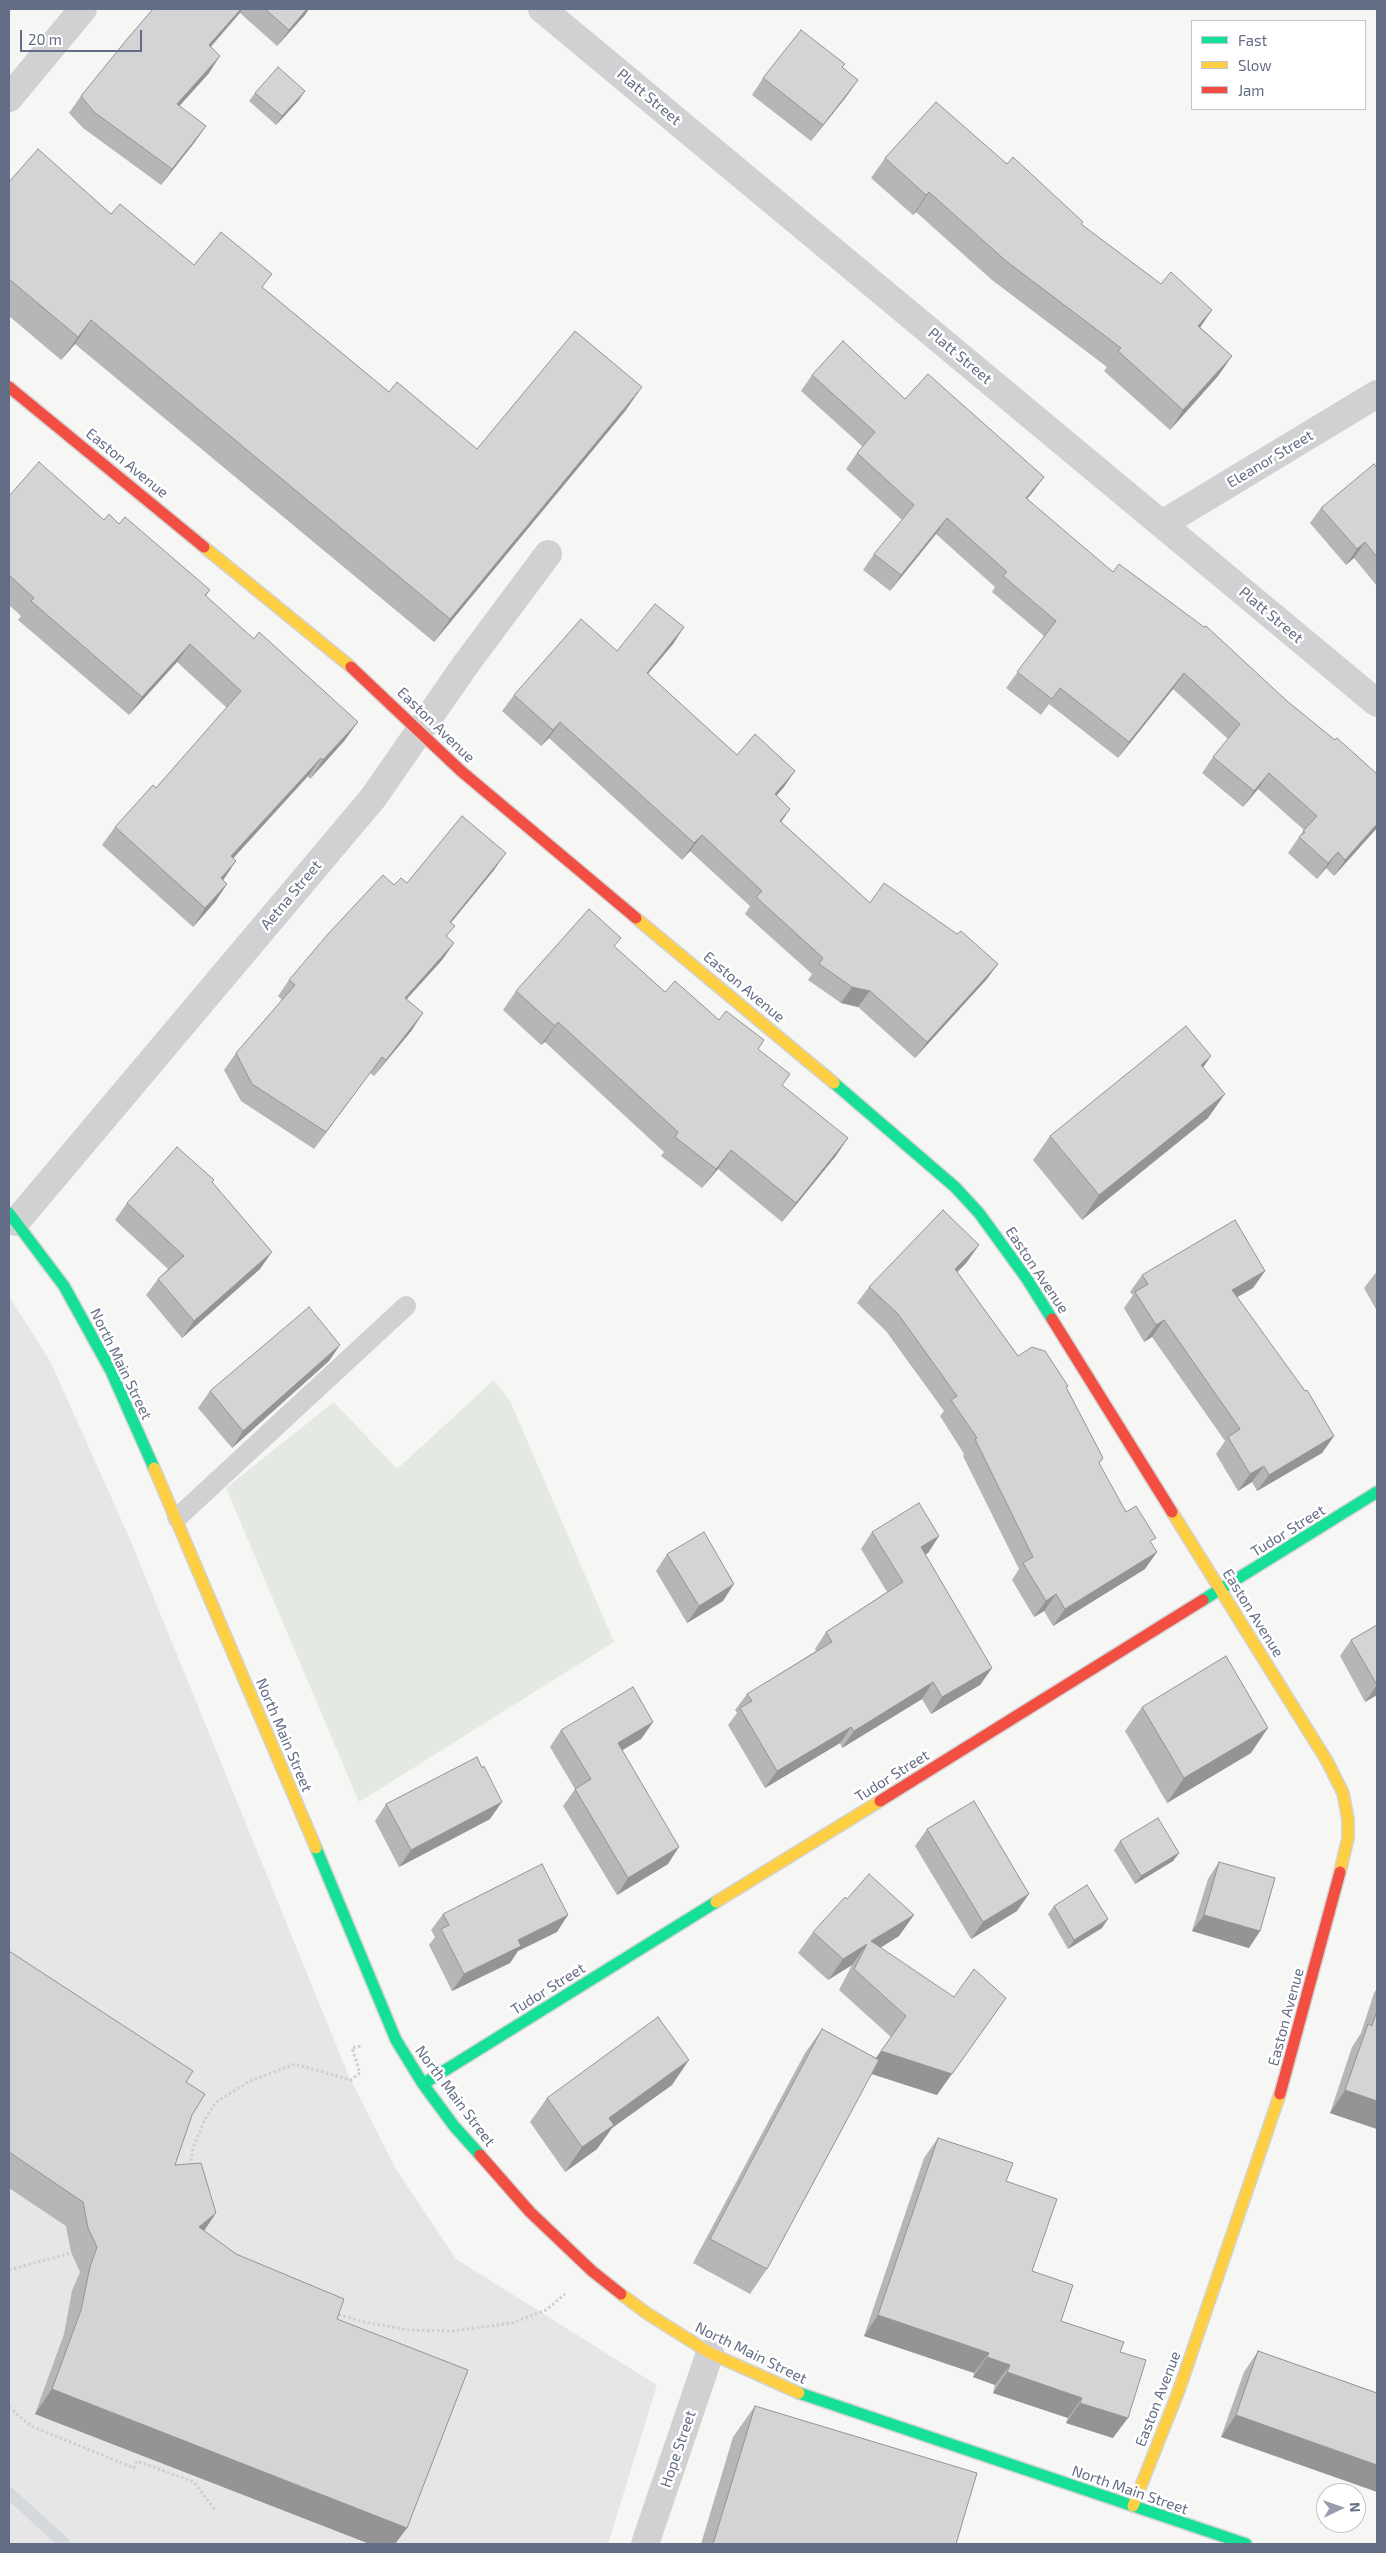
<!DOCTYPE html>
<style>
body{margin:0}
#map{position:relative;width:1386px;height:2553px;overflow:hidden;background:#f6f6f5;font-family:"Exo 2",sans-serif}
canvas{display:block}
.frame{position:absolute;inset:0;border:10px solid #646d86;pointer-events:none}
.legend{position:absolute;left:1191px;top:20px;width:175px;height:90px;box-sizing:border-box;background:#fff;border:1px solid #c1c5cf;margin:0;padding:6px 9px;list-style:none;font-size:15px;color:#646d86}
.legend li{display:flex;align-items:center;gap:10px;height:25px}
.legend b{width:25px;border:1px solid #c1c5cf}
.north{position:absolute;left:1316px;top:2483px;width:50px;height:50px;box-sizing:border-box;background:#fff;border:1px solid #c1c5cf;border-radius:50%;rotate:87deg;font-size:14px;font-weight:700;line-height:20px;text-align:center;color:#646d86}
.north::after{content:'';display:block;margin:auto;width:18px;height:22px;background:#979dad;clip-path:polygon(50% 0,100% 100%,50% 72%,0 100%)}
.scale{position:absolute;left:20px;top:30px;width:122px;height:22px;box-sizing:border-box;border:2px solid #646d86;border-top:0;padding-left:6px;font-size:15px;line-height:18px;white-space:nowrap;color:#646d86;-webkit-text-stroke:4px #fff;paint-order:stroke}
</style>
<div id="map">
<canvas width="1386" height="2553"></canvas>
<div class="frame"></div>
<ul class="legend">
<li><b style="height:6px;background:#16e098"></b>Fast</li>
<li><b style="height:6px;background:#ffcf43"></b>Slow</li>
<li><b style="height:6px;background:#f24e42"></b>Jam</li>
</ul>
<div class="north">N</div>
<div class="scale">20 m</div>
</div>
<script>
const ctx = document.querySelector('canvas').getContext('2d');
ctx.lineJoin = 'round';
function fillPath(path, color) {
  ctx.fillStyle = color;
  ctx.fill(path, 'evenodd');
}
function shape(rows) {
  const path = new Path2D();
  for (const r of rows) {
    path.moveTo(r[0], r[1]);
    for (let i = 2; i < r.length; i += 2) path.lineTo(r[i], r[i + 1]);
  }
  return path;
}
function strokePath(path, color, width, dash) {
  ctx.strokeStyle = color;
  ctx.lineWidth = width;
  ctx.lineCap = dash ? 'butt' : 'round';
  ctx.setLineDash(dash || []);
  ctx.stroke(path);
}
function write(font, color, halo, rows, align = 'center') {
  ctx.font = font + ' "Exo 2",sans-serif';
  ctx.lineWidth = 5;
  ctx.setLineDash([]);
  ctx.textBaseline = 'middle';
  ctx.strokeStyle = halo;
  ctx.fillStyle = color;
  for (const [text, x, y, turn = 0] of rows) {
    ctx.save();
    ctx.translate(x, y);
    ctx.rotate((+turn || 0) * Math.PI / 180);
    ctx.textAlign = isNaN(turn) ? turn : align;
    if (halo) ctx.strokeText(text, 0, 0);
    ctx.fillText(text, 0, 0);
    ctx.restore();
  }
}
const built = shape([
 [9,1296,51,1363,129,1537,348,2074,396,2169,456,2259,657,2385,608,2544,9,2544]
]);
const green = shape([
 [494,1380,510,1401,614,1642,359,1802,226,1488,334,1402,397,1469]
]);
const stream = shape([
 [9,2493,65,2544]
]);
const path = shape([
 [190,2166,193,2148,205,2119,216,2102,250,2081,295,2064,351,2080,360,2073,352,2048,361,2046],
 [9,2270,71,2253],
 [334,2313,364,2322,409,2330,452,2331,512,2323,546,2310,565,2294],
 [9,2407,31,2426,134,2468,137,2461,194,2482,215,2510]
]);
const lane = shape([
 [177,1518,406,1306]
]);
const street = shape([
 [542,9,1377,703],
 [9,98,83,9],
 [1162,524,1377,394],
 [16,1222,373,798,466,664,548,554],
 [645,2544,710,2353]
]);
const fast = shape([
 [834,1083,955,1187,979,1213,1027,1279,1052,1319],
 [9,1213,64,1286,111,1371,154,1468],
 [1203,1600,1377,1492],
 [316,1848,396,2040,423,2084,454,2126,480,2155],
 [423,2084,716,1902],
 [799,2393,1246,2544]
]);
const slow = shape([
 [204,547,351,667],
 [636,918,834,1083],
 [154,1468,316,1848],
 [1172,1512,1327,1761,1343,1793,1348,1819,1348,1838,1340,1872],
 [716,1902,880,1801],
 [621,2294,648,2314,710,2353,799,2393],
 [1133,2506,1179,2390,1280,2094]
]);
const jam = shape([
 [9,387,204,547],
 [351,667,461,771,636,918],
 [1052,1319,1172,1512],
 [880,1801,1203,1600],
 [1280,2094,1340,1872],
 [480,2155,530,2212,592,2271,621,2294]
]);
const wall = shape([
 [153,9,309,9,304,16,277,46,240,13,211,47,209,73,179,106,206,126,194,143,161,185,83,128,69,113,81,96],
 [842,68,858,80,846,97,811,141,752,95,763,78],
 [255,93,299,100,276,125,249,101],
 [885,158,1007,164,1081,224,1161,284,1212,310,1200,327,1232,356,1218,376,1170,430,1104,371,1107,367,992,280,916,212,913,215,871,178],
 [9,182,111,214,194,265,263,288,389,392,477,449,626,410,434,642,75,344,61,360,9,316],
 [812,375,905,399,1044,477,1032,493,1027,499,1377,828,1334,876,1326,868,1317,879,1288,853,1304,830,1258,789,1243,807,1202,773,1213,757,1228,739,1173,689,1118,758,1049,704,1041,715,1006,688,1044,636,992,592,995,587,936,534,890,591,863,570,874,554,902,520,846,469,857,453,863,447,801,391],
 [1377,468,1377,586,1354,558,1346,565,1310,523,1321,508],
 [9,496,104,520,119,524,210,590,206,596,345,740,310,779,308,776,233,858,223,880,227,884,215,902,193,927,102,845,115,827,156,788,227,708,177,662,129,715,18,620,21,616,9,605],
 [684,627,673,644,648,674,737,755,784,787,776,796,790,809,781,822,870,903,998,964,986,980,915,1058,858,1007,841,1003,808,980,812,974,745,914,750,906,690,851,682,860,549,738,541,746,502,711,514,695],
 [494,870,451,923,447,937,454,943,442,960,407,999,412,1030,374,1076,370,1073,314,1149,241,1101,224,1070,236,1053,282,1000,278,996,289,980,407,883],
 [614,947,665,992,719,1020,764,1040,758,1049,782,1085,848,1138,835,1157,782,1222,718,1169,702,1188,661,1156,664,1152,545,1042,541,1045,503,1010,516,991],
 [1208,1118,1082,1220,1033,1160,1050,1136],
 [212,1182,260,1269,182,1338,146,1295,158,1279,168,1269,115,1220,127,1203],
 [967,1262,957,1272,1018,1356,1068,1386,1066,1388,1103,1458,1099,1464,1126,1512,1151,1544,1145,1569,1053,1626,1044,1611,1034,1617,1012,1580,1019,1569,963,1456,964,1454,940,1416,944,1411,886,1331,857,1303,869,1287],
 [1265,1271,1253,1288,1237,1297,1334,1436,1322,1453,1257,1491,1252,1482,1238,1491,1216,1454,1225,1441,1152,1337,1144,1342,1124,1308,1133,1295,1130,1292,1142,1275],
 [1377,1271,1377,1311,1364,1288],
 [340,1345,329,1361,232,1448,198,1408,210,1391],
 [872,1532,939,1536,928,1553,925,1554,992,1668,980,1685,931,1714,922,1699,842,1748,840,1743,765,1788,728,1725,737,1713,735,1710,747,1694,816,1651,815,1649,826,1632,887,1592,861,1549],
 [667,1554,723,1601,687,1623,656,1571],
 [1377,1625,1377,1695,1365,1702,1340,1656,1351,1640],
 [1142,1707,1251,1753,1167,1803,1125,1731],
 [653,1722,641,1739,622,1750,668,1864,617,1895,563,1806,575,1789,550,1747,561,1730],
 [482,1768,490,1819,399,1867,375,1821,386,1804],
 [927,1829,1017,1911,971,1939,915,1846],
 [1120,1841,1179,1853,1173,1861,1135,1884,1114,1850],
 [1219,1862,1260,1931,1249,1948,1192,1931,1208,1879],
 [1054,1906,1102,1928,1068,1949,1048,1914],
 [443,1914,557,1932,518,1951,510,1963,452,1991,429,1945,435,1937,431,1930],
 [813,1932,899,1936,880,1948,937,2095,871,2074,767,2269,750,2294,693,2263,805,2053,822,2029,876,2058,891,2037,839,1990,852,1965,828,1980,798,1953],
 [9,1951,186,2082,192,2115,175,2165,216,2213,204,2231,236,2254,337,2319,407,2528,395,2544,370,2544,35,2414,64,2334,72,2291,80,2272,71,2252,66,2226,9,2188],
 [1377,1988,1377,2129,1330,2113,1352,2047,1361,2033,1374,1993],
 [672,2085,612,2128,597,2149,565,2172,530,2122,547,2098],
 [938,2138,1006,2181,1032,2271,1061,2321,1120,2352,1113,2438,1066,2423,1068,2418,993,2393,995,2385,973,2377,974,2373,864,2336,924,2158],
 [1258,2351,1377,2393,1221,2437,1244,2372],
 [755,2406,956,2544,701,2544,733,2437]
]);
const shadedWall = shape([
 [241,9,243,9,197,62,209,45],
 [307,9,309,9,304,16,277,46,289,30],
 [220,56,209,73,166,121,177,104],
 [858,80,846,97,811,141,823,125],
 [305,91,299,100,276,125,282,116],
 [206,126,194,143,161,185,172,169],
 [929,192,916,212,913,215,926,195],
 [1212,310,1199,329,1198,326],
 [91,320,75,344,61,360,78,337],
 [1232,356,1218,376,1170,430,1183,410],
 [642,387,626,410,434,642,450,619],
 [1044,477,1032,493,1014,513,1026,498],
 [947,518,936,534,890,591,901,575],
 [1365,542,1354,558,1346,565,1357,549],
 [684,627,673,644,635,689,647,673],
 [190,644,177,662,129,715,142,697],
 [1184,673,1173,689,1118,758,1129,742],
 [358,722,345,740,310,779,323,760],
 [560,722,549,738,541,746,553,730],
 [321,758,308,776,219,874,231,856],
 [795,771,784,787,763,811,775,794],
 [1269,773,1258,789,1243,807,1254,791],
 [790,809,779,825,780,821],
 [1377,824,1377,828,1334,876,1345,860],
 [702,835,690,851,682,860,694,843],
 [1338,852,1326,868,1317,879,1328,863],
 [506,853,494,870,438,938,450,922],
 [236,861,224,879,208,896,221,878],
 [227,884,215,902,193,927,205,908],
 [454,943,442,960,393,1014,405,998],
 [998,964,986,980,915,1058,927,1042],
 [852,987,870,991,858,1007,841,1003],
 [423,1013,412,1030,374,1076,386,1060],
 [558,1022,545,1042,541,1045,555,1026],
 [1211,1056,1194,1081,1201,1065],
 [382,1057,370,1073,314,1149,326,1132],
 [1225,1094,1208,1118,1082,1220,1099,1195],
 [848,1138,835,1157,782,1222,796,1203],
 [731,1150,718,1169,702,1188,716,1169],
 [979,1245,967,1262,944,1286,955,1269],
 [272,1252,260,1269,182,1338,194,1321],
 [1265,1271,1253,1288,1220,1307,1232,1290],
 [1164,1320,1152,1337,1144,1342,1156,1325],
 [340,1345,329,1361,232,1448,243,1431],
 [1334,1436,1322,1453,1257,1491,1269,1475],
 [1264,1466,1252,1482,1238,1491,1250,1474],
 [939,1536,928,1553,909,1564,921,1547],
 [1157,1552,1145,1569,1053,1626,1065,1609],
 [734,1584,723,1601,687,1623,699,1606],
 [1056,1594,1044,1611,1034,1617,1046,1601],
 [992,1668,980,1685,931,1714,942,1697],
 [933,1682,922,1699,842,1748,854,1731],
 [1377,1685,1377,1695,1365,1702],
 [653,1722,641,1739,606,1760,618,1743],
 [851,1727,840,1743,765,1788,777,1771],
 [1268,1728,1251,1753,1167,1803,1184,1778],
 [502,1802,490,1819,399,1867,411,1850],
 [679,1847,668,1864,617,1895,628,1878],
 [1179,1853,1173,1861,1135,1884,1141,1876],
 [1029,1894,1017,1911,971,1939,983,1922],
 [568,1915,557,1932,518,1951,510,1963,452,1991,464,1974,518,1940],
 [914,1915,899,1936,857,1962,871,1941],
 [1204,1915,1260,1931,1249,1948,1192,1931],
 [1108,1919,1102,1928,1068,1949,1074,1940],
 [867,1944,852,1965,828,1980,843,1959],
 [1006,1998,937,2095,866,2072,881,2051],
 [689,2060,672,2085,612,2128,597,2149,565,2172,582,2147,609,2118],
 [1345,2090,1377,2101,1377,2129,1330,2113],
 [216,2213,199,2238,199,2227],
 [878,2315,989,2353,974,2373,864,2336],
 [987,2357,1010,2365,995,2385,973,2377],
 [1007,2372,1082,2398,1068,2418,993,2393],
 [52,2389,407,2528,395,2544,370,2544,35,2414],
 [1080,2403,1128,2418,1113,2438,1066,2423],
 [1236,2415,1377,2465,1377,2492,1221,2437]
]);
const building = shape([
 [153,9,241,9,209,45,220,56,177,104,206,126,172,169,94,112,81,96,128,38,153,9],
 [265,9,307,9,289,30,265,9],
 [801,30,845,64,842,67,858,80,823,125,763,78,801,30],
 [278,67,305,91,282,116,255,93,278,67],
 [936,102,1007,164,1013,157,1083,222,1081,224,1161,284,1171,272,1212,310,1198,326,1232,356,1183,410,1118,351,1121,348,1006,261,929,192,926,195,885,158,936,102],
 [38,149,111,214,120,204,194,265,221,232,272,274,262,287,389,392,397,382,477,449,575,331,642,387,450,619,91,320,78,337,9,279,9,182,38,149],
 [843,341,905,399,928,374,1044,477,1026,498,1113,572,1119,564,1204,627,1206,626,1287,701,1335,740,1337,738,1377,774,1377,824,1345,860,1338,852,1328,863,1299,837,1305,832,1303,831,1317,816,1269,773,1254,791,1213,757,1240,724,1184,673,1129,742,1060,688,1052,699,1017,672,1056,621,1003,576,1007,572,947,518,901,575,874,554,914,505,857,453,875,432,812,375,843,341],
 [39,462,104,520,109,514,119,524,125,517,210,590,205,595,254,639,259,632,358,722,323,760,321,758,231,856,236,861,221,878,227,884,205,908,115,827,153,785,156,788,241,691,190,644,142,697,31,601,34,598,9,575,9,496,39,462],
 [1374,464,1377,468,1377,557,1365,542,1357,549,1321,508,1374,464],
 [655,604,684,627,647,673,737,755,755,734,795,771,775,794,790,809,780,821,870,903,884,883,957,934,961,931,998,964,927,1042,870,991,852,987,819,964,823,958,756,897,762,891,702,835,694,843,560,722,553,730,514,695,581,619,617,651,655,604],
 [462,816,506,853,450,922,455,926,446,936,454,943,405,998,423,1013,386,1060,382,1057,326,1132,252,1084,236,1053,295,985,289,980,328,934,383,875,394,885,401,878,407,883,462,816],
 [589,909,621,938,614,946,665,992,675,981,719,1020,726,1011,764,1040,758,1049,790,1074,782,1085,848,1138,796,1203,731,1150,716,1169,675,1137,678,1132,558,1022,555,1026,516,991,589,909],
 [1186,1026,1211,1056,1201,1065,1225,1094,1099,1195,1050,1136,1186,1026],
 [177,1147,214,1180,212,1182,272,1252,194,1321,158,1279,184,1256,127,1203,177,1147],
 [943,1210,979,1245,955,1269,1018,1356,1032,1347,1045,1351,1068,1386,1066,1387,1103,1458,1099,1463,1126,1512,1136,1506,1156,1538,1150,1541,1157,1552,1065,1609,1056,1594,1046,1601,1023,1563,1033,1557,975,1439,977,1438,951,1400,957,1396,898,1314,869,1287,943,1210],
 [1235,1220,1265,1271,1232,1290,1305,1391,1307,1390,1334,1436,1269,1475,1264,1466,1250,1474,1228,1437,1240,1429,1164,1320,1156,1325,1135,1292,1148,1284,1142,1275,1235,1220],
 [309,1307,340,1345,243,1431,210,1391,309,1307],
 [919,1503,939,1536,921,1547,992,1668,942,1697,933,1682,854,1731,851,1727,777,1771,740,1708,752,1701,747,1694,832,1642,826,1632,903,1582,872,1532,919,1503],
 [704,1532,734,1584,699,1606,667,1554,704,1532],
 [1377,1625,1377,1685,1351,1640,1377,1625],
 [1226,1656,1268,1728,1184,1778,1142,1707,1226,1656],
 [633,1687,653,1722,618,1743,679,1847,628,1878,575,1789,591,1779,561,1730,633,1687],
 [477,1757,482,1768,484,1766,502,1802,411,1850,386,1804,477,1757],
 [974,1801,1029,1894,983,1922,927,1829,974,1801],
 [1158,1818,1179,1853,1141,1876,1120,1841,1158,1818],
 [1219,1862,1275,1878,1260,1931,1204,1915,1219,1862],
 [542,1864,568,1915,518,1940,521,1946,464,1974,441,1929,449,1925,443,1914,542,1864],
 [869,1874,914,1915,871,1941,954,1997,974,1969,1006,1998,952,2074,881,2051,906,2016,854,1969,867,1944,843,1959,813,1932,845,1897,847,1899,869,1874],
 [1087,1885,1108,1919,1074,1940,1054,1906,1087,1885],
 [9,1951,193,2071,186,2082,205,2094,192,2115,175,2165,201,2163,216,2213,199,2227,236,2254,344,2299,337,2319,468,2370,407,2528,52,2389,81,2310,90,2267,97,2247,88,2228,83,2202,9,2152,9,1951],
 [1377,2010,1377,2101,1345,2090,1368,2024,1372,2026,1377,2010],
 [658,2017,689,2060,609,2118,614,2125,582,2147,547,2098,658,2017],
 [822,2029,879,2060,767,2269,710,2239,822,2029],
 [938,2138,1013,2163,1006,2181,1057,2199,1032,2271,1073,2285,1061,2321,1124,2342,1120,2352,1146,2360,1128,2418,1080,2403,1082,2398,1007,2372,1010,2365,987,2357,989,2353,878,2315,938,2138],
 [1258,2351,1377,2393,1377,2465,1236,2415,1258,2351],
 [755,2406,977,2473,956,2544,713,2544,755,2406]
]);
const streetNames = [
 ["Platt Street",649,97,40],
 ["Platt Street",960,356,40],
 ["Eleanor Street",1270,459,-31],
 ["Easton Avenue",127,463,39],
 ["Platt Street",1271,615,40],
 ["Easton Avenue",436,725,44],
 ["Aetna Street",291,895,-50],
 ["Easton Avenue",744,987,40],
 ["Easton Avenue",1037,1270,56],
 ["North Main Street",121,1364,64],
 ["Tudor Street",1288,1531,-32],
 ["Easton Avenue",1253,1613,58],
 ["North Main Street",284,1735,67],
 ["Tudor Street",892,1776,-32],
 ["Tudor Street",548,1989,-32],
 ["Easton Avenue",1286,2017,-75],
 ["North Main Street",455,2096,53],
 ["North Main Street",751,2353,26],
 ["Easton Avenue",1158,2399,-69],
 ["Hope Street",678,2449,-71],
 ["North Main Street",1130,2490,19]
];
fillPath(built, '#e6e6e7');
fillPath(green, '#e4e9e3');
strokePath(stream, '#d5d9de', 12);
strokePath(fast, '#d2d3d5', 14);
strokePath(slow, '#d2d3d5', 14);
strokePath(jam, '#d2d3d5', 14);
strokePath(path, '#cfcfd0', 3, [2.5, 2.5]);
strokePath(lane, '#d1d1d3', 20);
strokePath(street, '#d1d1d3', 28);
strokePath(fast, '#16e098', 11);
strokePath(slow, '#ffcf43', 11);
strokePath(jam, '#f24e42', 11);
fillPath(wall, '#b6b6b8');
fillPath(shadedWall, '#949496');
fillPath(building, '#d4d4d6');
strokePath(building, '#949496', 1);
write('15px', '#646d86', '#fff', streetNames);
</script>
